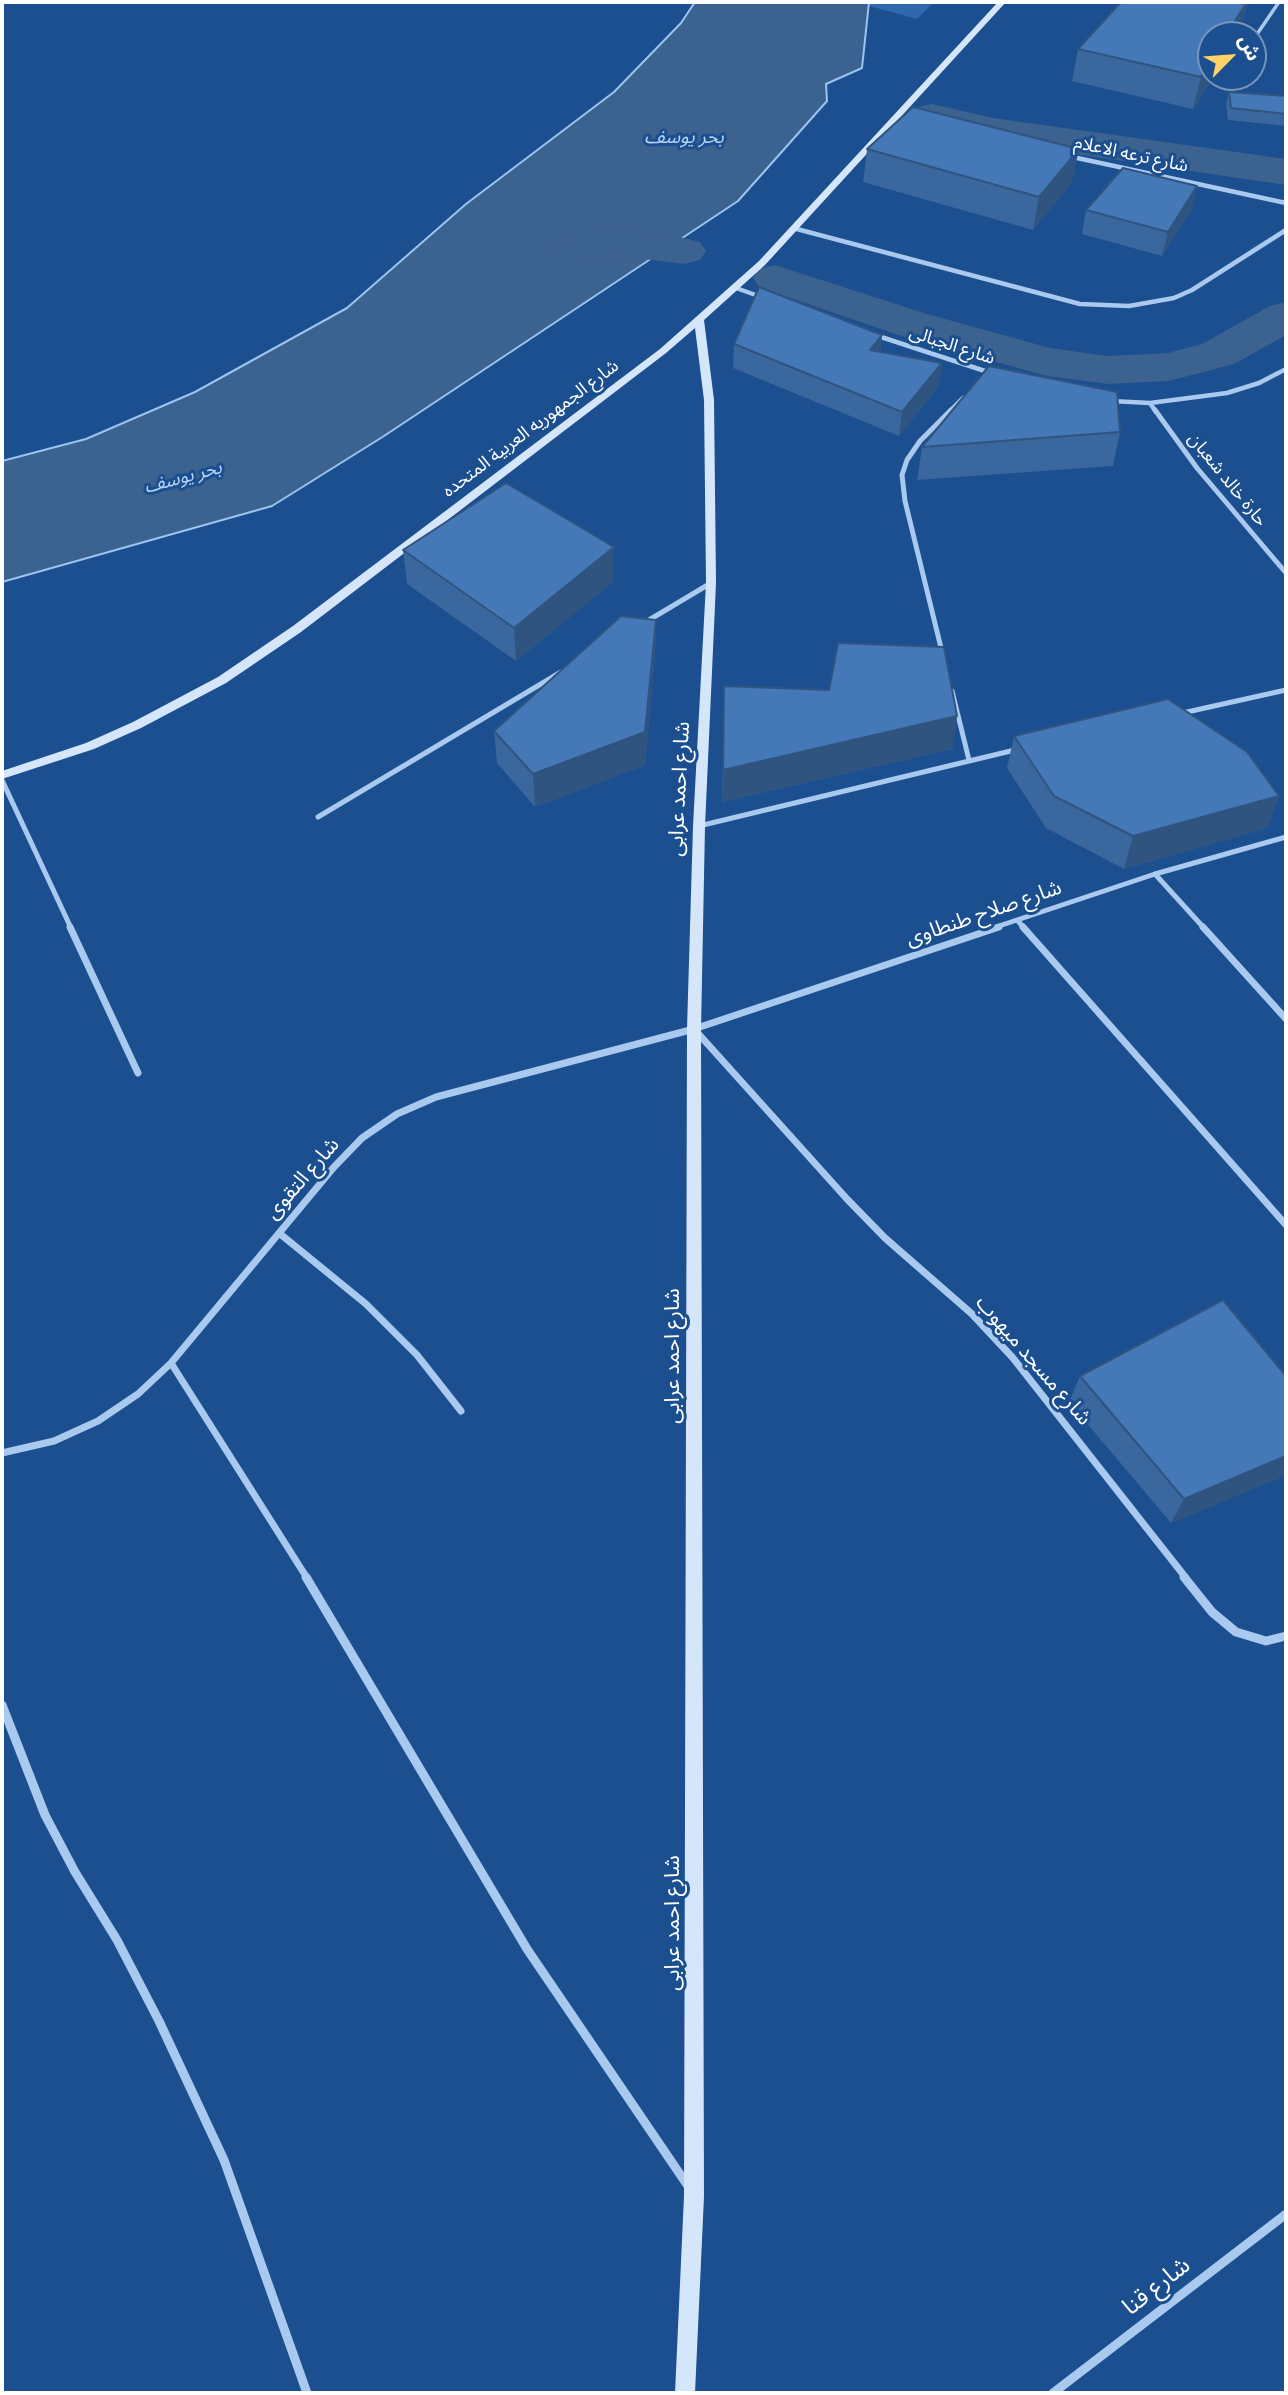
<!DOCTYPE html>
<meta charset="utf-8">
<style>
body{margin:0}
#map{position:relative;width:1288px;height:2395px;overflow:hidden;background:#1b4f8f;font-family:Signika,"Noto Sans Arabic",sans-serif}
canvas{display:block}
.frame{position:absolute;inset:0;border:4px solid #fff;pointer-events:none}
.north{position:absolute;left:1197px;top:21px;width:70px;height:70px;box-sizing:border-box;background:#1b4f8f;border:2px solid #7695bc;border-radius:50%;rotate:65deg;font-size:19px;font-weight:700;line-height:28px;text-align:center;color:#fff}
.north::after{content:'';display:block;margin:auto;width:24px;height:32px;background:#ffd166;clip-path:polygon(50% 0,100% 100%,50% 72%,0 100%)}
</style>
<div id="map">
<canvas width="1288" height="2395"></canvas>
<div class="frame"></div>
<div class="north">ش</div>
</div>
<script>
const ctx = document.querySelector('canvas').getContext('2d');
ctx.lineJoin = 'round';
function fillPath(path, color) {
  ctx.fillStyle = color;
  ctx.fill(path, 'evenodd');
}
function shape(rows) {
  const path = new Path2D();
  for (const r of rows) {
    path.moveTo(r[0], r[1]);
    for (let i = 2; i < r.length; i += 2) path.lineTo(r[i], r[i + 1]);
  }
  return path;
}
function strokePath(path, color, width, dash) {
  ctx.strokeStyle = color;
  ctx.lineWidth = width;
  ctx.lineCap = dash ? 'butt' : 'round';
  ctx.setLineDash(dash || []);
  ctx.stroke(path);
}
function write(font, color, halo, rows, align = 'center') {
  ctx.font = font + ' Signika,"Noto Sans Arabic",sans-serif';
  ctx.lineWidth = 6;
  ctx.setLineDash([]);
  ctx.textBaseline = 'middle';
  ctx.strokeStyle = halo;
  ctx.fillStyle = color;
  for (const [text, x, y, turn = 0] of rows) {
    ctx.save();
    ctx.translate(x, y);
    ctx.rotate((+turn || 0) * Math.PI / 180);
    ctx.textAlign = isNaN(turn) ? turn : align;
    if (halo) ctx.strokeText(text, 0, 0);
    ctx.fillText(text, 0, 0);
    ctx.restore();
  }
}
const green = shape([
 [869,2,934,2,917,19,869,6]
]);
const water = shape([
 [695,2,869,2,862,68,826,84,827,101,738,201,384,436,272,506,2,582,2,461,86,439,195,392,347,308,466,204,614,92,681,23,695,2]
]);
const canal = shape([
 [932,104,993,118,1286,159,1286,185,993,142,918,125,912,116,918,107,932,104],
 [609,229,668,234,700,242,706,251,700,260,684,264,611,255,578,264,562,260,556,251,562,242,609,229],
 [775,265,927,314,1050,348,1108,356,1168,353,1202,344,1270,306,1286,302,1286,335,1234,364,1169,381,1108,384,1047,376,895,334,759,287,753,278,759,269,775,265]
]);
const lane = shape([
 [1253,40,1279,2],
 [1224,84,1229,77]
]);
const streetFar3 = shape([
 [1068,156,1286,203],
 [793,228,1080,304,1129,306,1174,298,1192,290,1286,230],
 [736,288,764,298],
 [875,335,994,374],
 [1111,401,1150,403,1227,393,1259,383,1286,369],
 [1150,403,1156,412],
 [949,412,963,398]
]);
const streetFar2 = shape([
 [1155,410,1197,468,1286,573],
 [644,623,711,583],
 [943,656,905,501,902,475,907,460,920,441,951,410],
 [952,691,969,760],
 [1178,714,1286,690],
 [2,780,71,928],
 [318,817,561,672],
 [699,826,1019,749],
 [1155,874,1204,928],
 [1018,921,1024,928],
 [993,928,1155,874,1286,837]
]);
const streetFar1 = shape([
 [70,927,138,1073],
 [1023,927,1286,1225],
 [1203,927,1286,1019],
 [695,1030,847,1199,885,1238,972,1314,1013,1358,1186,1578],
 [279,1233,366,1304,417,1355,461,1411],
 [171,1363,307,1578],
 [2,1453,54,1441,98,1421,138,1394,171,1363,334,1167,362,1138,397,1114,436,1097,694,1029,999,927]
]);
const street = shape([
 [306,1577,527,1949,688,2186],
 [1184,1577,1212,1612,1236,1632,1266,1641,1286,1636],
 [2,1705,45,1815,75,1872,117,1940,159,2021,224,2160,307,2393],
 [1053,2393,1286,2214]
]);
const secondary = shape([
 [998,2,1006,2,765,265,704,320,714,400,716,583,705,826,701,1029,704,2196,695,2393,675,2393,684,2196,687,1029,693,826,706,583,704,400,695,328,666,353,301,632,226,683,141,728,94,749,2,779,2,771,86,743,133,722,218,677,293,626,660,349,759,261,998,2]
]);
const wall = shape([
 [1248,2,1240,31,1211,77,1213,77,1193,109,1072,81,1078,49],
 [1229,92,1286,96,1286,126,1228,120,1226,104],
 [867,149,1072,182,1033,230,863,182],
 [1192,209,1162,256,1082,234,1086,210],
 [882,335,880,352,942,363,938,387,899,436,733,368,734,344],
 [1120,432,1113,466,917,480,922,447],
 [614,547,614,581,516,661,407,584,403,550],
 [656,620,655,653,645,765,535,807,497,763,494,731],
 [724,686,957,716,952,749,722,802],
 [1014,736,1279,796,1267,828,1124,869,1046,828,1007,768],
 [1080,1376,1286,1376,1286,1475,1171,1523,1069,1402]
]);
const shadedWall = shape([
 [1247,2,1248,2,1240,31,1238,35,1226,35],
 [1211,60,1211,77,1213,77,1193,109,1201,77],
 [1079,149,1072,182,1033,230,1039,197],
 [1197,186,1192,209,1162,256,1168,232],
 [882,335,879,359,870,350],
 [942,363,938,387,899,436,902,412],
 [614,547,614,581,516,661,514,628],
 [656,620,655,653,645,765,535,807,533,774],
 [957,716,952,749,722,802,723,770],
 [1279,796,1267,828,1124,869,1133,836],
 [1286,1456,1286,1475,1171,1523,1184,1499]
]);
const building = shape([
 [1121,2,1247,2,1226,35,1211,35,1211,60,1201,77,1078,49,1121,2],
 [1229,92,1286,96,1286,114,1231,108,1229,92],
 [913,107,1079,149,1039,197,867,149,913,107],
 [1123,168,1197,186,1168,232,1086,210,1123,168],
 [759,287,882,335,870,350,942,363,902,412,734,344,759,287],
 [989,366,1117,392,1120,432,922,447,989,366],
 [506,483,614,547,514,628,403,550,506,483],
 [621,616,656,620,645,732,533,774,494,731,621,616],
 [838,643,944,647,957,716,723,770,724,686,829,690,838,643],
 [1168,699,1247,752,1279,796,1133,836,1054,796,1014,736,1168,699],
 [1223,1300,1286,1376,1286,1456,1184,1499,1080,1376,1223,1300]
]);
const farStreetnames = [
 ["شارع ترعه الاعلام",1131,155,12],
 ["شارع الجبالى",952,346,18],
 ["شارع الجمهوريه العربية المتحده",531,429,-37],
 ["حارة خالد شعبان",1227,480,51]
];
const farWaternames = [
 ["بحر يوسف",684,138],
 ["بحر يوسف",183,478,-15]
];
const streetNames = [
 ["شارع احمد عرابى",680,789,-87],
 ["شارع صلاح طنطاوى",984,914,-19],
 ["شارع التقوى",303,1179,-49],
 ["شارع احمد عرابى",673,1356,-90],
 ["شارع مسجد ميهوب",1033,1361,49],
 ["شارع احمد عرابى",673,1923,-90]
];
const nearStreetnames = [
 ["شارع قنا",1157,2287,-38]
];
fillPath(green, '#2e69ad');
fillPath(water, '#3c6290');
strokePath(water, '#9cc4f0', 2);
fillPath(canal, '#3c6290');
strokePath(lane, '#a9c9ee', 3.5);
strokePath(streetFar3, '#a9c9ee', 4.5);
strokePath(streetFar2, '#a9c9ee', 5);
strokePath(streetFar1, '#a9c9ee', 7);
strokePath(street, '#a9c9ee', 9);
fillPath(secondary, '#d6e6fa');
fillPath(wall, '#3a679d');
fillPath(shadedWall, '#305480');
fillPath(building, '#4478b7');
strokePath(building, '#305480', 2);
write('18px', '#fff', '#1b4f8f', farStreetnames);
write('italic 19px', '#b5d3f5', '#1b4f8f', farWaternames);
write('21px', '#fff', '#1b4f8f', streetNames);
write('24px', '#fff', '#1b4f8f', nearStreetnames);
</script>
